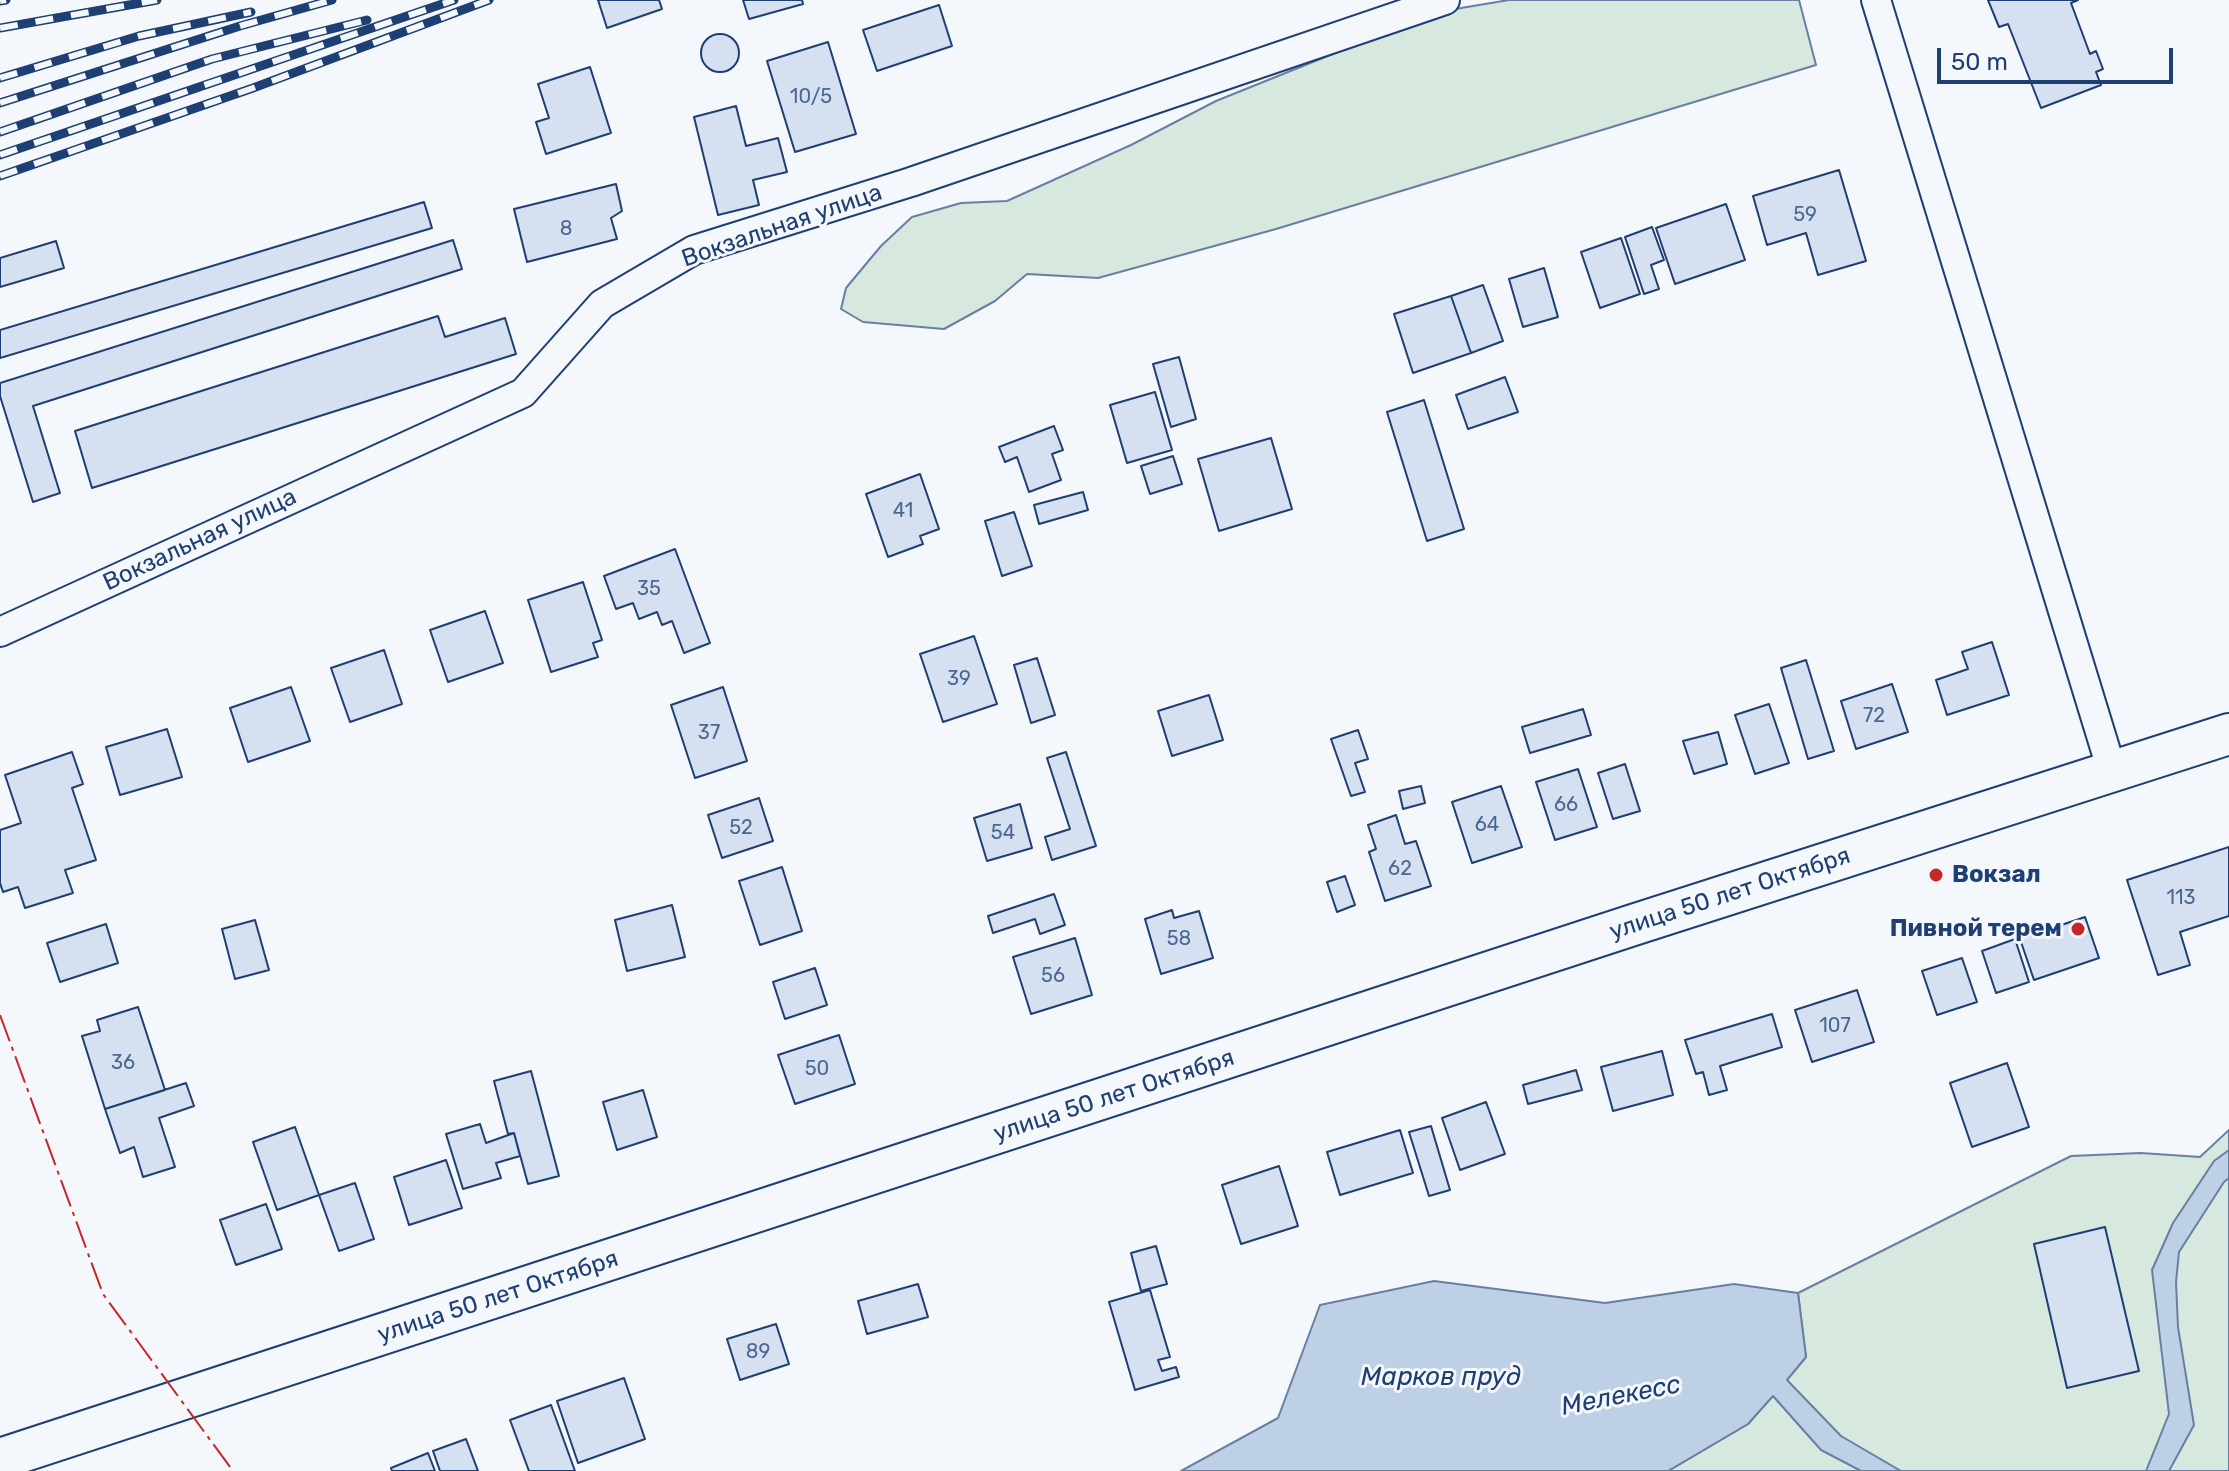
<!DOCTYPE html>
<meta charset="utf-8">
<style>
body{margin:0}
#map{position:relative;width:2229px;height:1471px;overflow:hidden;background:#f4f7fb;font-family:Rubik,sans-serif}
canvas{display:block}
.scale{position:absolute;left:1937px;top:48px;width:236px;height:36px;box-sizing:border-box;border:4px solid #1d3f73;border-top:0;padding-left:10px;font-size:24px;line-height:28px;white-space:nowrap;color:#1d3f73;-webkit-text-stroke:6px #f4f7fb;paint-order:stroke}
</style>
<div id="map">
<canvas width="2229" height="1471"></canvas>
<div class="scale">50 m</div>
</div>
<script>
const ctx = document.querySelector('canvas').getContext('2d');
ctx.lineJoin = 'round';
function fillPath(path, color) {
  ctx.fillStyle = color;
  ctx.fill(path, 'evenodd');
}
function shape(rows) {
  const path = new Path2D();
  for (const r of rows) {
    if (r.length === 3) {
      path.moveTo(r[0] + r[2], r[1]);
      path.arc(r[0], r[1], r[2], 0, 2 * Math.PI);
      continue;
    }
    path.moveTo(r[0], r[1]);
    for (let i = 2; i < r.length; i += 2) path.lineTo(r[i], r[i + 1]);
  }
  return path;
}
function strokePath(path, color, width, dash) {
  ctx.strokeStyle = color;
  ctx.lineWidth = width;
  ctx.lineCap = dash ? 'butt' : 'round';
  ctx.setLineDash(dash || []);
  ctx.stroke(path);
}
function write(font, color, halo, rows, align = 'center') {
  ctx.font = font + ' Rubik,sans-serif';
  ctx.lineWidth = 6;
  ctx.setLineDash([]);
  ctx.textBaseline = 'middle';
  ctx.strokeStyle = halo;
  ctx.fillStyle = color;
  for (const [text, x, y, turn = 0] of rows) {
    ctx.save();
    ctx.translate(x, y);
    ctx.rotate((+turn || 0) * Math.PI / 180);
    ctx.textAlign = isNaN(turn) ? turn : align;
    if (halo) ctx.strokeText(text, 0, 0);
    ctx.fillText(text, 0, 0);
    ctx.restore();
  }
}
const green = shape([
 [1509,0,1799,0,1816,65,1276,229,1098,278,1027,274,995,301,944,329,863,322,841,309,846,288,881,246,912,217,961,203,1007,201,1131,145,1216,101,1437,12,1509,0],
 [2229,1130,2229,1471,1668,1471,1748,1424,1806,1357,1798,1293,2071,1156,2141,1153,2200,1157,2229,1130]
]);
const water = shape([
 [2229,1150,2229,1178,2224,1182,2179,1252,2176,1282,2178,1327,2194,1425,2169,1471,2146,1471,2169,1414,2152,1270,2173,1223,2214,1161,2229,1150],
 [1434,1281,1605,1303,1734,1284,1798,1293,1806,1357,1787,1380,1841,1436,1901,1471,1861,1471,1821,1450,1773,1396,1748,1424,1668,1471,1181,1471,1278,1418,1320,1305,1434,1281]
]);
const building = shape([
 [598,0,659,0,662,9,607,28,598,0],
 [743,0,802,0,803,4,749,19,743,0],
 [1988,0,2078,0,2071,3,2090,54,2096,51,2103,69,2096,72,2101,85,2041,108,2008,24,1999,27,1988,0],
 [939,5,952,46,877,71,863,30,939,5],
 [720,53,19],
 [828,42,856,134,795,152,767,61,828,42],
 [590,67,611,133,546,154,536,122,549,118,538,84,590,67],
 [736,106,746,146,778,138,787,172,753,180,759,205,718,215,694,117,736,106],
 [1839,170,1866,261,1818,275,1806,233,1767,245,1753,196,1839,170],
 [616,184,622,211,611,218,617,239,527,262,514,209,616,184],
 [424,202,432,228,0,358,0,330,424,202],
 [1726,204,1745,260,1675,284,1656,228,1726,204],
 [1652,227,1664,260,1651,265,1659,289,1644,294,1625,237,1652,227],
 [1621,238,1640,294,1600,308,1581,252,1621,238],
 [453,240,462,269,33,406,60,493,33,502,0,396,0,383,453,240],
 [56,241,64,268,0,287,0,258,56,241],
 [1544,268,1558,317,1523,327,1509,279,1544,268],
 [1483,285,1503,341,1471,353,1451,296,1483,285],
 [1451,296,1471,353,1413,373,1394,314,1451,296],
 [438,316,445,337,505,318,516,354,92,488,75,431,438,316],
 [1179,357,1196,419,1171,427,1153,364,1179,357],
 [1505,377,1518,412,1468,429,1456,395,1505,377],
 [1155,392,1172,450,1127,463,1110,405,1155,392],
 [1424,400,1464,529,1427,541,1387,412,1424,400],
 [1054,426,1063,450,1052,454,1061,480,1029,492,1017,457,1005,462,999,447,1054,426],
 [1271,438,1292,509,1219,531,1198,459,1271,438],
 [1173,456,1182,484,1150,494,1141,466,1173,456],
 [920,474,939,529,920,536,923,544,888,557,866,494,920,474],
 [1083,492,1088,510,1039,524,1034,505,1083,492],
 [1014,512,1032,566,1002,576,985,521,1014,512],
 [675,549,710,643,684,653,672,621,662,625,657,612,639,619,633,603,616,609,604,576,675,549],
 [583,582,602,640,593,643,598,657,551,672,528,600,583,582],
 [485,611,503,663,448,682,430,630,485,611],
 [974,636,997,704,943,722,920,654,974,636],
 [1992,642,2009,695,1947,715,1936,680,1968,669,1962,652,1992,642],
 [384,650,402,704,350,722,331,668,384,650],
 [1037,658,1055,715,1031,723,1014,665,1037,658],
 [1806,660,1834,751,1808,759,1781,668,1806,660],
 [1892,684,1908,732,1856,749,1841,701,1892,684],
 [291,687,310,741,248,762,230,708,291,687],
 [723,687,747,761,695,778,671,705,723,687],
 [1209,695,1223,740,1172,756,1158,711,1209,695],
 [1769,704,1789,763,1755,774,1735,715,1769,704],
 [1583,709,1591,735,1530,753,1522,727,1583,709],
 [167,729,182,777,120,795,106,747,167,729],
 [1358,730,1368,759,1355,763,1365,792,1351,796,1331,739,1358,730],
 [1718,732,1727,764,1694,774,1683,741,1718,732],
 [72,752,83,784,72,788,96,860,65,870,73,893,25,908,18,887,3,892,0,883,0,830,21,823,5,775,72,752],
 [1066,752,1096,846,1052,860,1045,837,1070,829,1047,758,1066,752],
 [1625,764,1640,811,1613,819,1598,773,1625,764],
 [1578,769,1597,827,1555,840,1536,782,1578,769],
 [1421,786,1425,803,1403,809,1399,791,1421,786],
 [1501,786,1522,847,1472,863,1452,802,1501,786],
 [759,798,773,841,722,858,708,815,759,798],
 [1020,804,1032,848,987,861,974,818,1020,804],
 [1396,815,1405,844,1416,841,1431,886,1385,901,1369,852,1376,849,1368,825,1396,815],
 [2229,847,2229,916,2180,932,2190,965,2158,975,2127,880,2229,847],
 [782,867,802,931,760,945,739,881,782,867],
 [1345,876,1355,905,1337,912,1327,882,1345,876],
 [1054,894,1065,925,1040,934,1035,919,993,933,988,916,1054,894],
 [672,905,685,957,627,971,615,920,672,905],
 [1172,910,1174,918,1199,911,1213,958,1161,974,1145,919,1172,910],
 [2085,917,2099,958,2034,980,2020,939,2085,917],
 [255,920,269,970,235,979,222,929,255,920],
 [106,924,118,963,60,982,47,943,106,924],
 [1075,938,1092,995,1031,1014,1013,957,1075,938],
 [2015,939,2029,982,1996,993,1982,951,2015,939],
 [1962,958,1977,1002,1937,1015,1922,971,1962,958],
 [815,968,827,1005,785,1019,773,982,815,968],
 [1857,990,1874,1042,1812,1062,1795,1010,1857,990],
 [138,1007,165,1090,105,1109,82,1036,100,1031,97,1020,138,1007],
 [1772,1014,1782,1047,1720,1066,1727,1090,1709,1095,1703,1072,1696,1074,1685,1040,1772,1014],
 [839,1035,855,1084,795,1104,778,1055,839,1035],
 [1662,1051,1673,1095,1613,1111,1601,1067,1662,1051],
 [2007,1063,2029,1127,1972,1147,1950,1083,2007,1063],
 [1576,1070,1582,1090,1528,1104,1523,1085,1576,1070],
 [531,1071,559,1176,528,1184,514,1133,508,1134,494,1081,531,1071],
 [186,1083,194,1106,159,1118,175,1167,143,1177,134,1147,120,1153,105,1109,186,1083],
 [643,1090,657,1137,617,1150,603,1102,643,1090],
 [1486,1102,1505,1154,1460,1170,1442,1118,1486,1102],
 [480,1124,486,1143,514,1133,520,1156,496,1163,501,1178,463,1189,446,1134,480,1124],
 [1431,1126,1450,1190,1429,1196,1409,1132,1431,1126],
 [295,1127,319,1195,277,1210,253,1142,295,1127],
 [1400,1130,1413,1173,1340,1195,1327,1152,1400,1130],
 [446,1160,462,1208,409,1225,394,1177,446,1160],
 [1279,1166,1298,1226,1241,1244,1222,1185,1279,1166],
 [355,1183,374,1239,339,1251,319,1195,355,1183],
 [266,1204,282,1249,236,1265,220,1220,266,1204],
 [2105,1227,2139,1371,2067,1388,2034,1244,2105,1227],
 [1156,1246,1167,1284,1141,1291,1131,1253,1156,1246],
 [918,1284,928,1317,867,1334,858,1301,918,1284],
 [1150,1290,1170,1357,1158,1360,1162,1371,1176,1367,1179,1377,1135,1390,1109,1302,1150,1290],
 [776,1324,789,1364,740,1380,727,1339,776,1324],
 [624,1378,645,1439,578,1463,557,1401,624,1378],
 [551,1405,575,1471,529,1471,510,1420,551,1405],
 [466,1439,478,1471,440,1471,433,1451,466,1439],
 [428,1453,435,1471,392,1471,391,1468,428,1453]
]);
const minor = shape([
 [1876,0,2112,771],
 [0,632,523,393,602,304,694,250,911,182,1445,0]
]);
const secondary = shape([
 [0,1459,1633,925,2229,734]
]);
const rail = shape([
 [0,1,6,0],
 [0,28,157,0],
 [0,78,139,36,251,12],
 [0,103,240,26,332,0],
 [0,132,212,59,367,20],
 [0,155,454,0],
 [0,176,253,88,489,0]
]);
const power = shape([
 [0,1015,103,1294,233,1471]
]);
const markers = [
 [1936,875,8,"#c62828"],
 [2078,929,8,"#c62828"]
];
const numberNames = [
 ["10/5",811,97],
 ["59",1805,215],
 ["8",566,229],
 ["41",903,511],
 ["35",649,589],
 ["39",959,679],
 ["72",1874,716],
 ["37",709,733],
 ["66",1566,805],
 ["64",1487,825],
 ["52",741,828],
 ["54",1003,833],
 ["62",1400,869],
 ["113",2181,898],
 ["58",1179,939],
 ["56",1053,976],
 ["107",1835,1026],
 ["36",123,1063],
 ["50",817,1069],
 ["89",758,1352]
];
const streetNames = [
 ["Вокзальная улица",782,226,-19],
 ["Вокзальная улица",200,540,-25],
 ["улица 50 лет Октября",1730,894,-18],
 ["улица 50 лет Октября",1114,1096,-18],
 ["улица 50 лет Октября",498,1297,-18]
];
const poiNames = [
 ["Вокзал",1952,875],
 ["Пивной терем",2062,929,"right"]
];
const waterNames = [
 ["Марков пруд",1441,1377],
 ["Мелекесс",1621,1396,-11]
];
fillPath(green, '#d7e8df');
strokePath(green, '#687fa3', 2);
fillPath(water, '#bed0e5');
strokePath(water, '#687fa3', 2);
fillPath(building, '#d5e0f0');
strokePath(building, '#1d3f73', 2);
strokePath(minor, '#1d3f73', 32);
strokePath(secondary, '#1d3f73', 44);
strokePath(minor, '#f4f7fb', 28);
strokePath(secondary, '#f4f7fb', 40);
strokePath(rail, '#1d3f73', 9);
strokePath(rail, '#f4f7fb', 6, [18]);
strokePath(power, '#c62828', 2, [28, 6, 4, 6]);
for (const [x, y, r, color] of markers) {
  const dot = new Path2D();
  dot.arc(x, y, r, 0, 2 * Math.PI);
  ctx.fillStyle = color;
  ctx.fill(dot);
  strokePath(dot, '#f4f7fb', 3);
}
write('20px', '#4b6792', null, numberNames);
write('24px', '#1d3f73', '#f4f7fb', streetNames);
write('bold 24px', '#1d3f73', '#f4f7fb', poiNames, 'left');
write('italic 26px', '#1d3f73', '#f4f7fb', waterNames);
</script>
